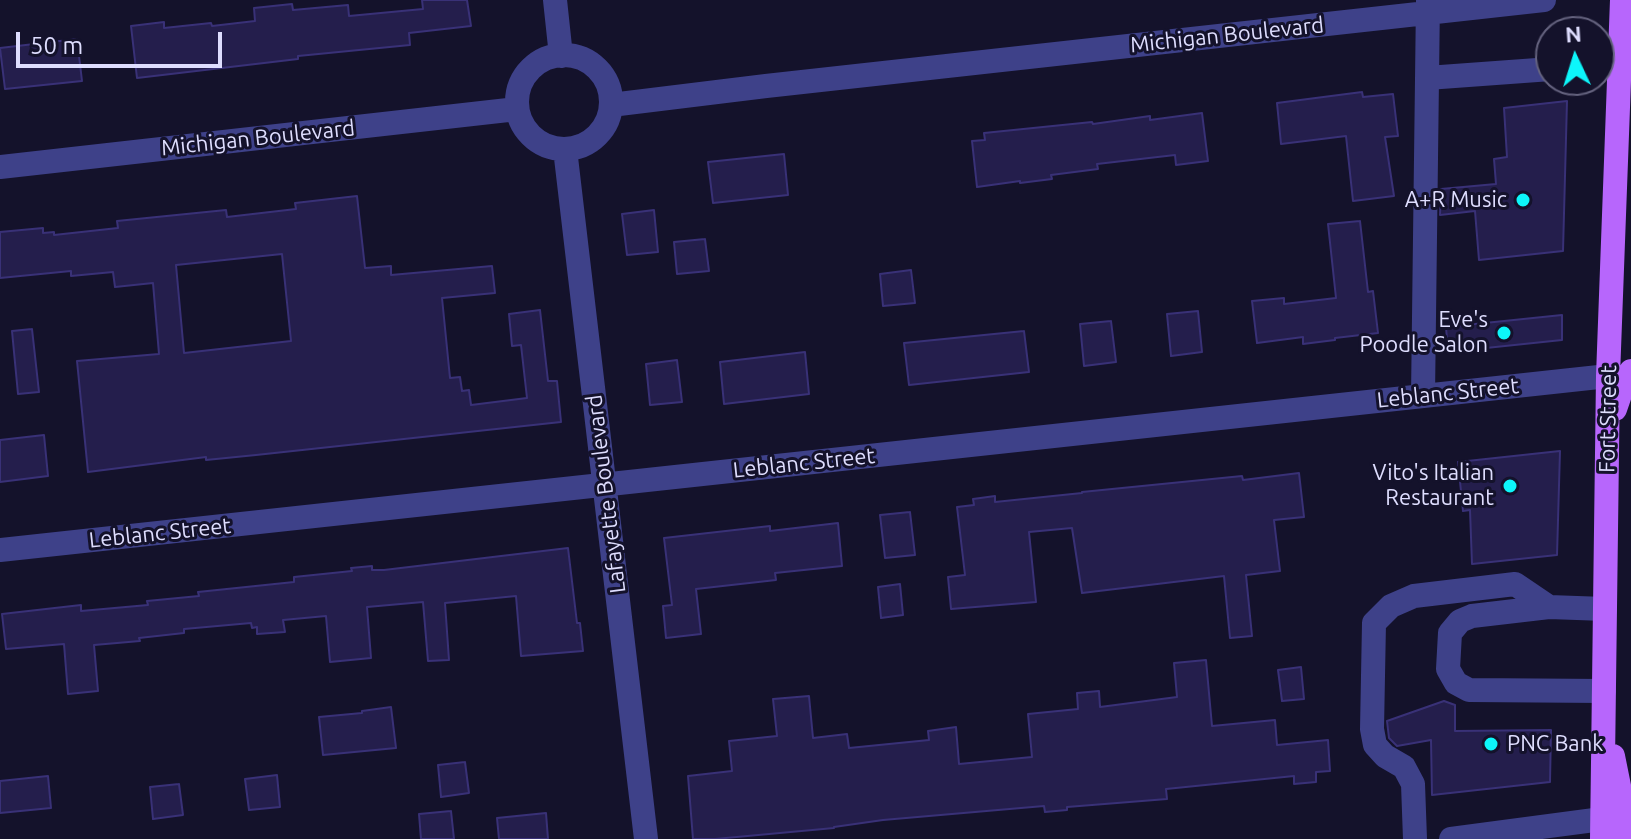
<!DOCTYPE html>
<style>
body{margin:0}
#map{position:relative;width:1631px;height:839px;overflow:hidden;background:#14122b;font-family:Ubuntu,sans-serif}
canvas{display:block}
.north{position:absolute;left:1535px;top:16px;width:80px;height:80px;box-sizing:border-box;background:#14122b;border:2px solid #65637f;border-radius:50%;rotate:356deg;font-size:22px;font-weight:700;line-height:32px;text-align:center;color:#deddfe}
.north::after{content:'';display:block;margin:auto;width:28px;height:36px;background:#0df6fa;clip-path:polygon(50% 0,100% 100%,50% 72%,0 100%)}
.scale{position:absolute;left:16px;top:32px;width:206px;height:36px;box-sizing:border-box;border:4px solid #deddfe;border-top:0;padding-left:10px;font-size:24px;line-height:28px;white-space:nowrap;color:#deddfe;-webkit-text-stroke:6px #14122b;paint-order:stroke}
</style>
<div id="map">
<canvas width="1631" height="839"></canvas>
<div class="north">N</div>
<div class="scale">50 m</div>
</div>
<script>
const ctx = document.querySelector('canvas').getContext('2d');
ctx.lineJoin = 'round';
function fillPath(path, color) {
  ctx.fillStyle = color;
  ctx.fill(path, 'evenodd');
}
function shape(rows) {
  const path = new Path2D();
  for (const r of rows) {
    if (r.length === 3) {
      path.moveTo(r[0] + r[2], r[1]);
      path.arc(r[0], r[1], r[2], 0, 2 * Math.PI);
      continue;
    }
    path.moveTo(r[0], r[1]);
    for (let i = 2; i < r.length; i += 2) path.lineTo(r[i], r[i + 1]);
  }
  return path;
}
function strokePath(path, color, width, dash) {
  ctx.strokeStyle = color;
  ctx.lineWidth = width;
  ctx.lineCap = dash ? 'butt' : 'round';
  ctx.setLineDash(dash || []);
  ctx.stroke(path);
}
function write(font, color, halo, rows, align = 'center') {
  ctx.font = font + ' Ubuntu,sans-serif';
  ctx.lineWidth = 6;
  ctx.setLineDash([]);
  ctx.textBaseline = 'middle';
  ctx.strokeStyle = halo;
  ctx.fillStyle = color;
  for (const [text, x, y, turn = 0] of rows) {
    ctx.save();
    ctx.translate(x, y);
    ctx.rotate((+turn || 0) * Math.PI / 180);
    ctx.textAlign = isNaN(turn) ? turn : align;
    if (halo) ctx.strokeText(text, 0, 0);
    ctx.fillText(text, 0, 0);
    ctx.restore();
  }
}
const building = shape([
 [422,0,467,0,471,26,409,33,410,45,298,56,298,59,137,78,131,26,164,22,164,28,211,23,212,26,255,21,254,8,292,4,293,10,348,5,349,16,423,9,422,0],
 [77,39,82,81,5,89,0,48,77,39],
 [1362,92,1363,97,1393,94,1398,136,1385,137,1394,196,1353,201,1346,136,1281,144,1277,103,1362,92],
 [1567,101,1563,251,1479,260,1475,211,1440,215,1441,189,1496,184,1494,159,1507,157,1504,108,1567,101],
 [1202,113,1208,161,1176,165,1175,155,1097,164,1098,169,1051,175,1052,179,1020,183,1020,181,977,187,972,141,985,140,984,133,1092,122,1093,124,1150,116,1150,120,1202,113],
 [784,154,788,195,713,203,708,162,784,154],
 [357,196,365,268,391,266,391,275,492,266,495,293,442,298,450,378,460,377,462,391,469,390,471,405,527,398,521,345,512,346,509,314,540,310,548,381,557,381,561,422,256,455,206,460,206,457,88,472,77,361,159,354,153,283,115,287,113,272,71,276,71,271,0,278,0,232,43,228,43,233,54,232,54,235,118,228,117,221,226,210,227,217,296,209,295,203,357,196],
 [282,254,291,341,184,353,176,265,282,254],
 [654,210,658,252,627,255,622,214,654,210],
 [1360,221,1368,292,1373,291,1378,333,1335,338,1335,340,1303,344,1303,337,1257,343,1252,301,1284,298,1284,304,1336,298,1328,224,1360,221],
 [705,239,709,271,677,274,674,242,705,239],
 [911,270,915,303,883,306,880,274,911,270],
 [1198,311,1202,352,1171,356,1167,314,1198,311],
 [1562,315,1562,340,1448,352,1446,327,1562,315],
 [1111,321,1116,362,1084,366,1080,324,1111,321],
 [32,329,39,392,18,394,12,331,32,329],
 [1024,331,1029,372,909,385,904,343,1024,331],
 [805,352,809,394,724,404,720,362,805,352],
 [677,360,682,402,650,405,646,364,677,360],
 [44,435,48,476,0,482,0,440,44,435],
 [1560,451,1557,555,1472,564,1470,510,1463,511,1458,462,1560,451],
 [1299,473,1304,517,1274,520,1280,571,1246,575,1252,636,1230,638,1224,576,1082,593,1072,528,1029,532,1036,602,951,609,948,577,965,575,957,507,974,505,973,499,995,496,995,502,1082,493,1082,492,1242,476,1243,480,1299,473],
 [910,512,915,555,885,558,880,515,910,512],
 [838,523,842,566,775,573,776,580,696,589,701,634,666,638,663,606,672,605,664,538,770,526,770,531,838,523],
 [568,548,577,623,580,623,583,651,521,656,516,596,445,603,449,660,428,661,423,602,367,607,371,658,330,662,326,616,283,620,285,632,257,634,257,627,252,628,251,623,184,629,184,633,139,638,140,641,94,645,98,691,68,694,64,644,6,649,2,614,81,605,81,611,148,605,147,601,199,596,198,592,294,582,294,577,352,571,351,568,372,566,372,570,384,570,568,548],
 [900,584,903,615,881,618,878,587,900,584],
 [1206,660,1212,726,1275,720,1277,745,1328,740,1330,771,1316,772,1316,782,1294,784,1294,776,1166,789,1167,799,1067,807,1067,810,1045,812,1044,806,883,820,834,827,834,828,715,839,693,839,688,776,732,771,729,741,777,736,773,699,809,696,813,738,847,734,849,748,929,740,928,731,956,727,959,764,1032,757,1028,714,1078,709,1077,693,1099,691,1100,707,1177,697,1174,663,1206,660],
 [1301,667,1304,699,1282,701,1278,670,1301,667],
 [1444,701,1455,705,1455,731,1551,730,1550,782,1432,795,1431,740,1397,746,1389,738,1387,721,1444,701],
 [391,707,396,748,323,755,319,717,362,713,362,711,391,707],
 [465,762,469,793,441,797,438,765,465,762],
 [277,775,280,807,249,810,245,779,277,775],
 [48,776,51,808,0,813,0,781,48,776],
 [179,784,183,815,153,819,150,787,179,784],
 [451,811,454,839,421,839,419,814,451,811],
 [546,813,548,839,499,839,497,818,546,813]
]);
const minor = shape([
 [555,0,561,56],
 [564,102,47],
 [1599,66,1620,65],
 [1427,78,1551,69],
 [611,105,766,86,1544,0],
 [565,149,646,839],
 [0,167,517,109],
 [1423,396,1428,0],
 [0,550,1608,376],
 [1549,607,1472,616,1460,621,1450,633,1448,669,1456,683,1469,690,1604,691],
 [1415,839,1413,784,1404,767,1385,756,1375,745,1372,729,1374,623,1391,606,1414,596,1515,584,1549,607,1605,609],
 [1451,839,1602,819]
]);
const major = shape([
 [1615,409,1624,383,1631,371],
 [1613,756,1620,791,1626,839],
 [1602,839,1608,376,1622,0]
]);
const markers = [
 [1523,200,8,"#0df6fa"],
 [1504,333,8,"#0df6fa"],
 [1510,486,8,"#0df6fa"],
 [1491,744,8,"#0df6fa"]
];
const streetNames = [
 ["Michigan Boulevard",1227,35,-6],
 ["Michigan Boulevard",258,138,-6],
 ["Leblanc Street",1448,393,-6],
 ["Fort Street",1608,419,-89],
 ["Leblanc Street",804,463,-6],
 ["Lafayette Boulevard",606,494,-97],
 ["Leblanc Street",160,533,-6]
];
const poiNames = [
 ["A+R Music",1507,200],
 ["Eve's",1488,320],
 ["Poodle Salon",1488,345],
 ["Vito's Italian",1494,473],
 ["Restaurant",1494,498],
 ["PNC Bank",1507,744,"left"]
];
fillPath(building, '#241e4c');
strokePath(building, '#393177', 2);
strokePath(minor, '#3e4189', 24);
strokePath(major, '#b766fc', 24);
for (const [x, y, r, color] of markers) {
  const dot = new Path2D();
  dot.arc(x, y, r, 0, 2 * Math.PI);
  ctx.fillStyle = color;
  ctx.fill(dot);
  strokePath(dot, '#14122b', 3);
}
write('22px', '#deddfe', '#14122b', streetNames);
write('22px', '#deddfe', '#14122b', poiNames, 'right');
</script>
